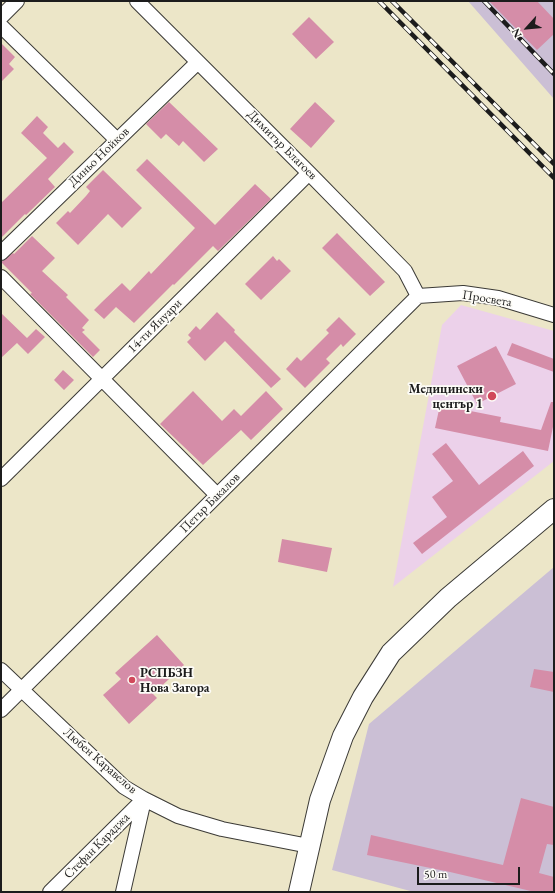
<!DOCTYPE html>
<meta charset="utf-8">
<style>
body{margin:0}
#map{position:relative;width:555px;height:893px;overflow:hidden;background:#ece6c8;font-family:"EB Garamond",serif}
canvas{display:block}
.frame{position:absolute;inset:0;border:2px solid #1c1c1c;pointer-events:none}
.north{position:absolute;left:507px;top:8px;width:40px;height:40px;-webkit-text-stroke:3px #fdfcf7;paint-order:stroke;rotate:243deg;font-size:11px;font-weight:700;line-height:16px;text-align:center;color:#1c1c1c}
.north::after{content:'';display:block;margin:auto;width:14px;height:18px;background:#1c1c1c;clip-path:polygon(50% 0,100% 100%,50% 72%,0 100%)}
.scale{position:absolute;left:417px;top:867px;width:103px;height:18px;box-sizing:border-box;border:2px solid #1c1c1c;border-top:0;padding-left:5px;font-size:12px;line-height:14px;white-space:nowrap;color:#1c1c1c;-webkit-text-stroke:3px #fdfcf7;paint-order:stroke}
</style>
<div id="map">
<canvas width="555" height="893"></canvas>
<div class="frame"></div>
<div class="north">N</div>
<div class="scale">50 m</div>
</div>
<script>
const ctx = document.querySelector('canvas').getContext('2d');
ctx.lineJoin = 'round';
function fillPath(path, color) {
  ctx.fillStyle = color;
  ctx.fill(path, 'evenodd');
}
function shape(rows) {
  const path = new Path2D();
  for (const r of rows) {
    path.moveTo(r[0], r[1]);
    for (let i = 2; i < r.length; i += 2) path.lineTo(r[i], r[i + 1]);
  }
  return path;
}
function strokePath(path, color, width, dash) {
  ctx.strokeStyle = color;
  ctx.lineWidth = width;
  ctx.lineCap = dash ? 'butt' : 'round';
  ctx.setLineDash(dash || []);
  ctx.stroke(path);
}
function write(font, color, halo, rows, align = 'center') {
  ctx.font = font + ' "EB Garamond",serif';
  ctx.lineWidth = 3.5;
  ctx.setLineDash([]);
  ctx.textBaseline = 'middle';
  ctx.strokeStyle = halo;
  ctx.fillStyle = color;
  for (const [text, x, y, turn = 0] of rows) {
    ctx.save();
    ctx.translate(x, y);
    ctx.rotate((+turn || 0) * Math.PI / 180);
    ctx.textAlign = isNaN(turn) ? turn : align;
    if (halo) ctx.strokeText(text, 0, 0);
    ctx.fillText(text, 0, 0);
    ctx.restore();
  }
}
const built = shape([
 [461,305,554,331,554,461,393,587,442,325]
]);
const industrial = shape([
 [468,1,554,1,554,99],
 [554,567,554,892,414,892,332,870,369,724]
]);
const building = shape([
 [489,1,537,1,554,19,554,34,537,50],
 [309,17,334,42,316,59,292,34],
 [1,43,15,57,9,64,14,69,1,82],
 [169,102,218,149,204,162,183,141,179,146,166,134,161,139,146,124],
 [315,102,335,121,311,148,290,129],
 [37,116,48,127,43,133,58,148,64,142,74,152,48,179,55,187,26,215,25,214,1,238,1,203,47,158,21,133],
 [147,159,215,225,255,184,271,199,218,251,213,246,174,285,173,284,134,323,116,307,104,319,94,310,102,302,122,283,130,291,149,271,151,274,195,228,136,170],
 [103,170,142,208,122,228,108,214,78,245,56,223,68,211,70,213,86,196,90,191,86,187],
 [337,233,385,282,370,296,322,248],
 [32,236,55,258,42,271,68,295,66,297,89,320,82,328,85,330,82,332,100,350,93,357,30,294,32,293,1,262,13,253,14,254],
 [273,256,277,261,279,259,291,271,261,300,245,284],
 [217,312,235,330,234,332,281,379,271,388,225,341,205,361,187,342,191,338,188,335,196,326,200,330],
 [1,313,27,338,36,329,45,337,28,354,17,343,1,358],
 [339,317,356,334,343,347,341,344,326,359,330,363,305,388,286,369,297,357,301,361,329,333,326,330],
 [512,343,554,359,554,372,507,355],
 [496,346,516,384,477,404,457,366],
 [63,370,74,380,64,390,54,380],
 [193,391,222,421,234,409,241,416,266,391,283,409,251,440,241,430,203,465,160,424],
 [551,402,554,402,554,422,548,451,435,428,440,405,501,417,500,422,541,430],
 [446,443,479,485,523,451,534,466,422,554,413,543,447,517,432,497,453,481,432,454],
 [282,539,332,548,327,572,278,562],
 [157,635,184,665,153,694,157,698,129,724,103,695,121,679,115,673],
 [534,669,554,672,554,692,530,687],
 [521,798,554,807,554,845,547,844,539,873,554,877,554,892,535,892,450,872,367,855,371,835,503,865]
]);
const minor = shape([
 [137,1,309,173,405,271,418,296],
 [1,17,17,1],
 [1,26,117,140],
 [1,253,198,62],
 [1,277,217,495],
 [418,296,463,293,498,298,554,315],
 [1,479,309,173],
 [1,670,124,787,144,799,178,816,222,829,309,846],
 [1,710,418,296],
 [50,892,144,799],
 [123,892,144,800]
]);
const secondary = shape([
 [299,892,320,800,343,736,363,697,391,653,448,598,554,509]
]);
const rail = shape([
 [379,1,554,178],
 [392,1,554,164],
 [484,1,554,74]
]);
const markers = [
 [492,396,5,"#d1495b"],
 [132,680,4,"#d1495b"]
];
const streetNames = [
 ["Димитър Благоев",282,145,45],
 ["Диньо Нойков",99,157,-44],
 ["Просвета",487,299,9],
 ["14-ти Януари",155,326,-45],
 ["Петър Бакалов",210,503,-45],
 ["Любен Каравелов",100,761,41],
 ["Стефан Караджа",97,846,-45]
];
const poiNames = [
 ["Медицински",483,389],
 ["център 1",483,404],
 ["РСПБЗН",140,673,"left"],
 ["Нова Загора",140,688,"left"]
];
fillPath(built, '#ecd1ea');
fillPath(industrial, '#cbbfd5');
fillPath(building, '#d58da8');
strokePath(minor, '#3b3a36', 16);
strokePath(secondary, '#3b3a36', 22);
strokePath(minor, '#fff', 14);
strokePath(secondary, '#fff', 20);
strokePath(rail, '#1c1c1c', 4.5);
strokePath(rail, '#fdfcf7', 3, [9]);
for (const [x, y, r, color] of markers) {
  const dot = new Path2D();
  dot.arc(x, y, r, 0, 2 * Math.PI);
  ctx.fillStyle = color;
  ctx.fill(dot);
  strokePath(dot, '#fdfcf7', 1.5);
}
write('13px', '#1c1c1c', '#fdfcf7', streetNames);
write('bold 13px', '#1c1c1c', '#fdfcf7', poiNames, 'right');
</script>
